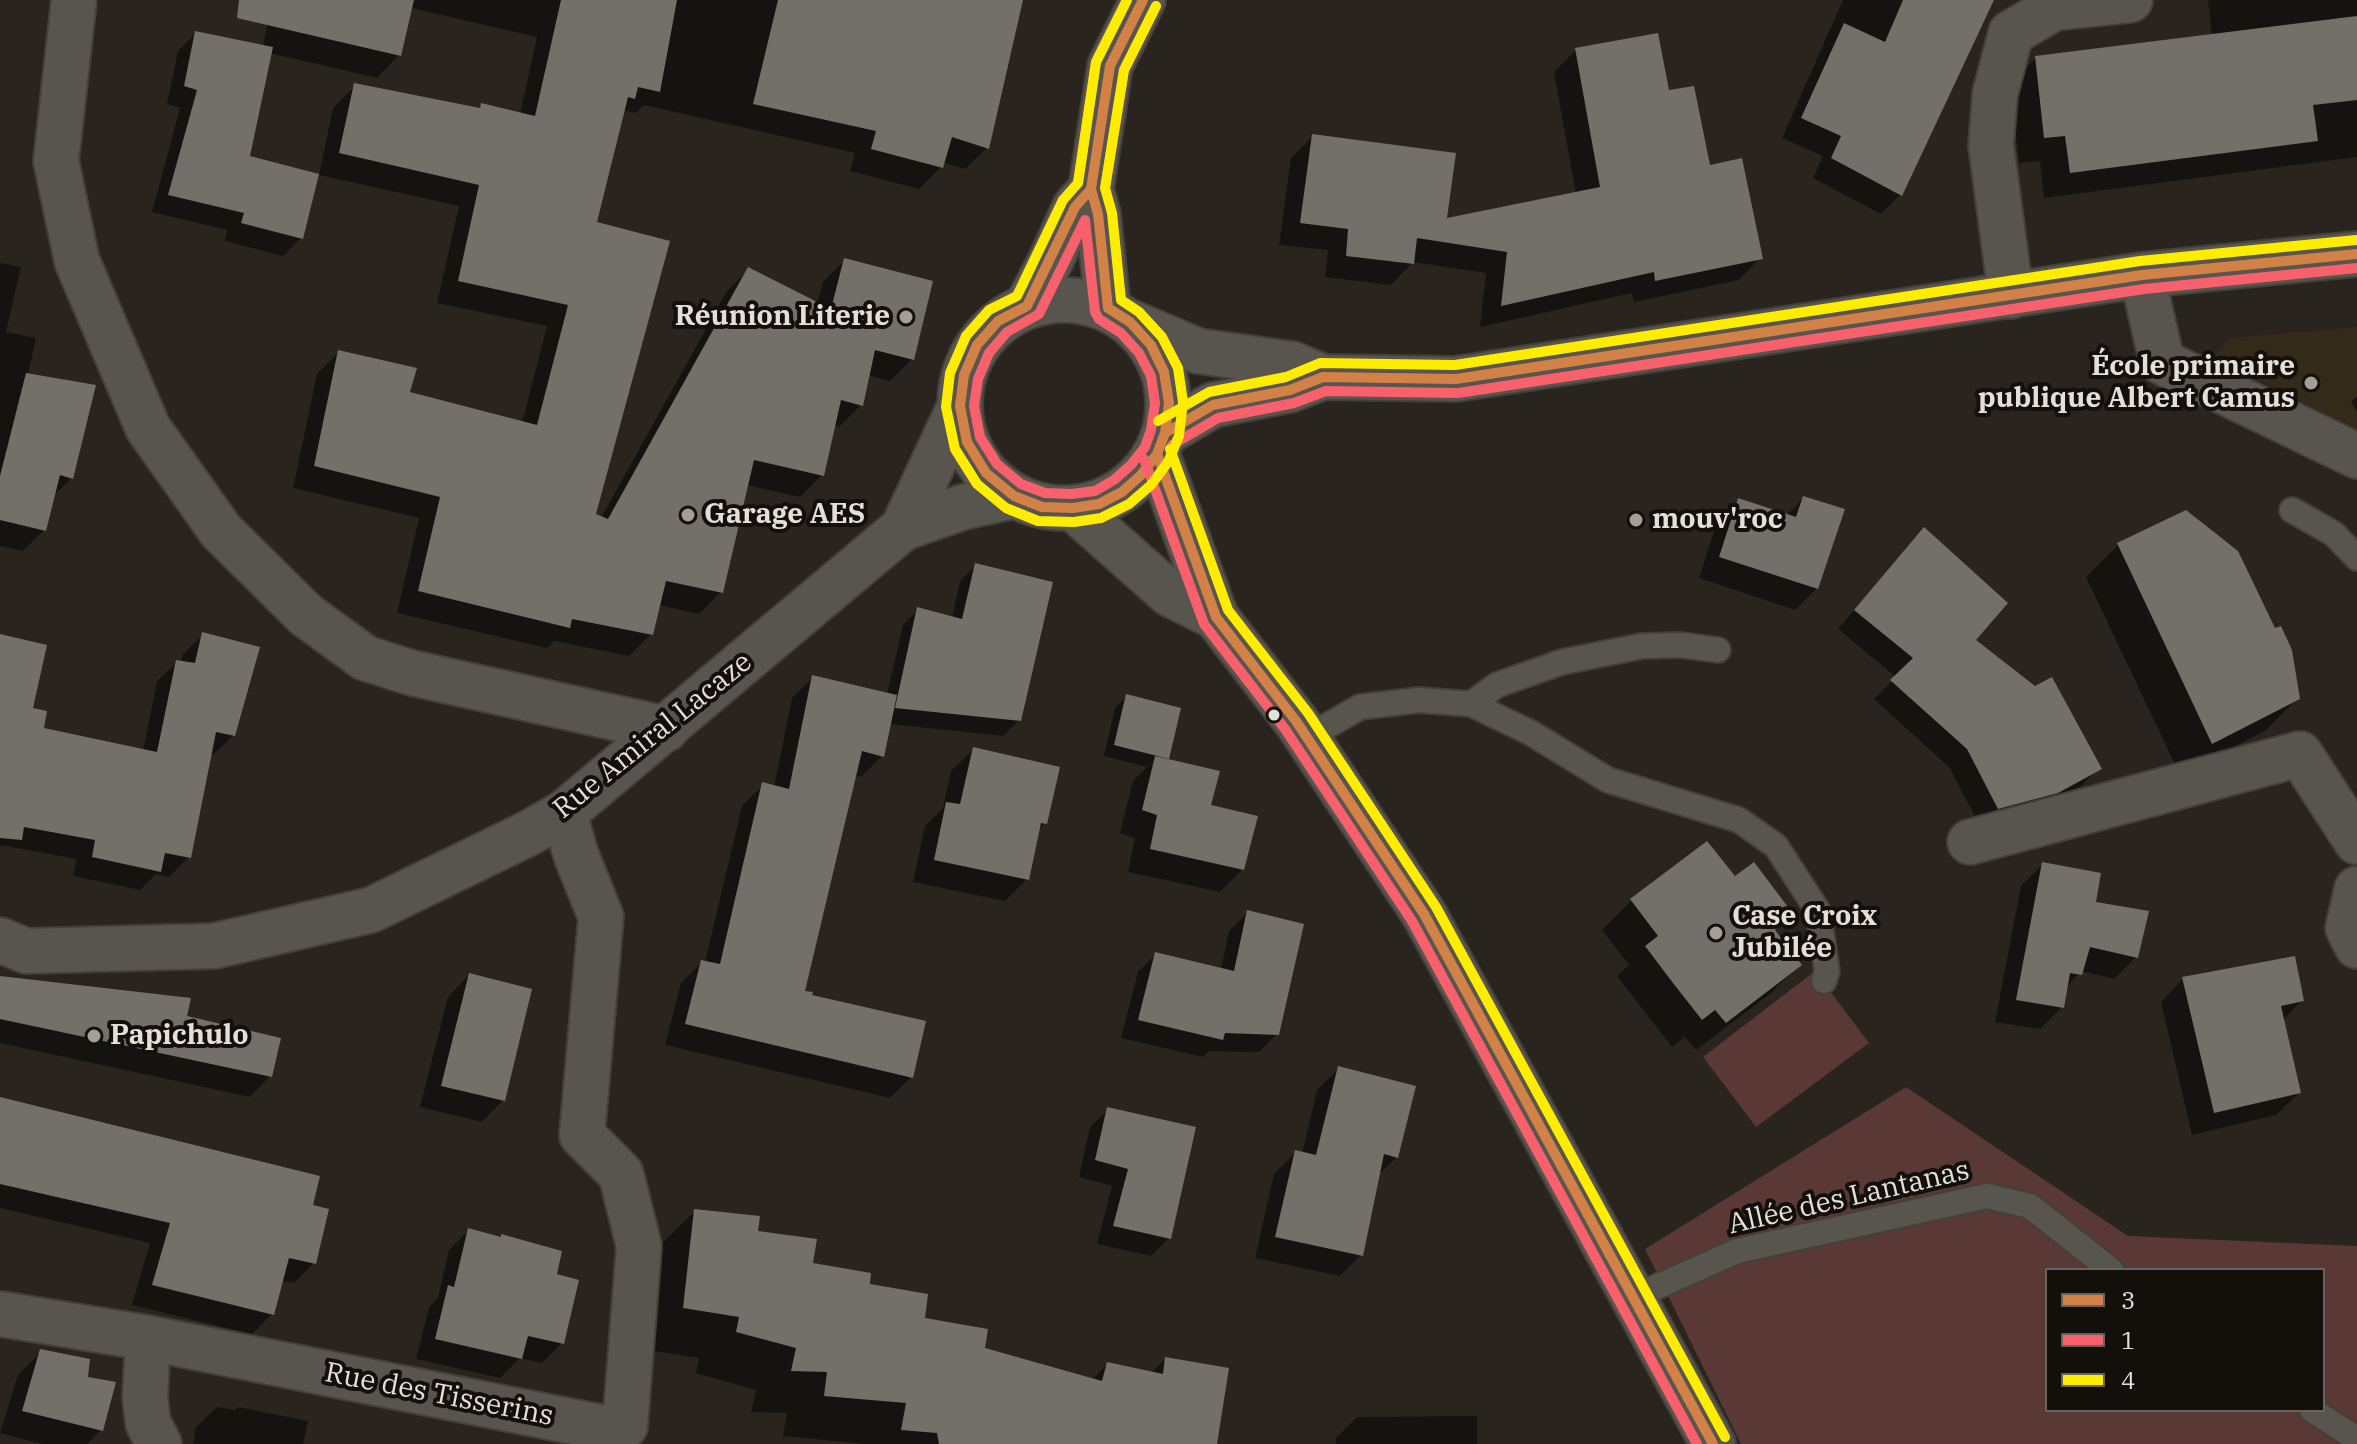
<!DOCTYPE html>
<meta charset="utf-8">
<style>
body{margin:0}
#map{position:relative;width:2357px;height:1444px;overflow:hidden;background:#29251e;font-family:"IBM Plex Serif",serif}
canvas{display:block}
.legend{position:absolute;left:2045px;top:1268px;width:280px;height:144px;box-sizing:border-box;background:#130f0a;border:2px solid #67625c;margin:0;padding:10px 14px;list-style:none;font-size:24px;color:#e4dfd7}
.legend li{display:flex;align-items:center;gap:16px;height:40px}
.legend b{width:40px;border:2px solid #67625c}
</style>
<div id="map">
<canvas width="2357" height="1444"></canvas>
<ul class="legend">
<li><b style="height:10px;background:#d28147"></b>3</li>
<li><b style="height:10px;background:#f8616b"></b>1</li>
<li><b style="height:10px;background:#ffed00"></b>4</li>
</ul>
</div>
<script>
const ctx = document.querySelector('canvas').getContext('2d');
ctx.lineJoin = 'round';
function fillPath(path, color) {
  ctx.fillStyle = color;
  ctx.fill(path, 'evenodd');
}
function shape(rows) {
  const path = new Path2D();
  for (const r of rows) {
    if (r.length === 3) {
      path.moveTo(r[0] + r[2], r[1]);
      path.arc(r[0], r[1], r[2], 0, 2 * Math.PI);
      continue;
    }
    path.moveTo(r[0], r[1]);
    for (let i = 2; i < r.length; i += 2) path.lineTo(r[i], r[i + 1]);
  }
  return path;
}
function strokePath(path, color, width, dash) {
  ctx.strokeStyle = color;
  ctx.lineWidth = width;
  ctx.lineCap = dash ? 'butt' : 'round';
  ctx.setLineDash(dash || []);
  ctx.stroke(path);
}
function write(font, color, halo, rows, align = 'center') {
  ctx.font = font + ' "IBM Plex Serif",serif';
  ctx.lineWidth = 8;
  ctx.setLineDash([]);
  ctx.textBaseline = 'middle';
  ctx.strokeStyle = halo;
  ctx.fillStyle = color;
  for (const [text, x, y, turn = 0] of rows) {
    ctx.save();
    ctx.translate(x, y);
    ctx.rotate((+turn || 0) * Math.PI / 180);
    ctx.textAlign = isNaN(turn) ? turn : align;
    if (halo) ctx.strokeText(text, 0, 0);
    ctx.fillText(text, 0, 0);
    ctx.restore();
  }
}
const built = shape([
 [2357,327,2357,431,2215,356,2228,340,2242,337]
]);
const green = shape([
 [1815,971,1869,1043,1756,1127,1703,1057],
 [1906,1087,2128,1236,2357,1246,2357,1444,1741,1444,1645,1249],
 [2047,1270,2323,1270,2323,1410,2047,1410]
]);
const shadow = shape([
 [272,0,1021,0,987,148,965,169,942,162,941,167,919,189,850,171,855,153,644,105,636,113,623,110,595,223,594,515,601,518,727,291,749,269,817,304,823,282,845,260,912,359,890,381,868,375,861,405,839,427,833,425,822,475,800,497,746,485,721,592,699,614,658,605,651,634,629,656,554,641,547,648,397,613,419,518,293,488,317,374,339,352,408,393,522,423,547,326,437,303,459,206,319,175,333,108,355,86,477,110,482,105,520,114,537,37,411,8,399,55,377,78,269,53,247,158,301,238,283,256,225,241,227,230,152,212,180,108,167,104,178,51,196,33,263,47],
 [1843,0,1991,0,1901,194,1881,214,1813,178,1823,156,1782,138],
 [2208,0,2357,0,2357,157,2044,198,2040,161,2019,163,2010,84,2036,58,2212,36],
 [1576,50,1668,92,1760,258,1739,280,1634,302,1632,293,1480,327,1486,273,1413,262,1391,285,1325,277,1328,250,1279,245,1291,158,1313,136,1445,221,1576,194,1554,72],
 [0,263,21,267,6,332,36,338,28,375,72,478,53,496,44,530,23,551,0,546],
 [2357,396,2357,412,2351,402],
 [1803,498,1817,588,1795,610,1699,578,1717,522,1738,500,1786,516],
 [1924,529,1973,640,2099,768,2081,786,2038,810,1980,826,1949,767,1874,699,1896,677,1838,629],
 [2118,545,2298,698,2266,730,2180,775,2086,577],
 [976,565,1019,720,1003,736,889,724,882,756,861,777,854,775,802,992,911,1077,890,1098,665,1045,681,983,702,962,705,962,742,806,763,785,774,787,792,698,813,677,887,694,903,625,918,609,952,618,960,581],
 [0,635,31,710,42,729,143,751,157,681,177,662,181,662,183,654,203,635,234,735,214,754,209,753,189,857,169,877,156,874,140,890,73,876,77,859,0,845],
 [1126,697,1167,758,1165,760,1209,807,1243,869,1220,892,1128,872,1135,838,1120,833,1133,781,1147,767,1104,756,1115,708],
 [974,749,1045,823,1037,831,1027,879,1005,901,913,882,925,826,943,808,951,771],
 [1707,844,1735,879,1791,915,1774,932,1799,965,1770,994,1696,1050,1685,1037,1672,1047,1617,976,1629,965,1602,930,1631,901],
 [2043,864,2093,904,2136,957,2114,979,2081,971,2065,989,2062,1007,2040,1029,1995,1022,2021,886],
 [1248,912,1277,1034,1259,1052,1209,1051,1203,1057,1121,1038,1138,972,1156,954,1221,969,1229,931],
 [469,975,503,1100,482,1122,420,1107,448,997],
 [0,979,185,1018,270,1076,250,1097,0,1043],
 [2183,979,2302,1000,2282,1021,2299,1093,2276,1115,2192,1135,2161,1002],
 [1338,1069,1397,1157,1377,1176,1361,1255,1340,1276,1255,1258,1274,1174,1296,1152,1302,1154,1317,1090],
 [0,1099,311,1207,314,1263,294,1283,281,1281,272,1314,252,1334,132,1305,150,1243,0,1208],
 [1108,1110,1169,1238,1151,1256,1097,1244,1112,1186,1079,1177,1090,1127],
 [695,1211,756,1233,810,1265,868,1286,923,1320,983,1349,1092,1380,1107,1364,1151,1373,1165,1359,1215,1444,865,1444,783,1436,787,1413,751,1412,756,1390,696,1373,699,1358,642,1349,653,1252],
 [469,1230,554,1275,562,1343,542,1363,520,1358,500,1378,416,1359,429,1307,438,1298,449,1250],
 [41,1352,86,1379,101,1430,87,1444,42,1444,0,1433,18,1375],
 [217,1407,235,1410,238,1407,308,1421,303,1444,193,1444,196,1427],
 [1477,1416,1477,1444,1336,1444,1336,1438,1357,1417]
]);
const building = shape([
 [239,0,414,0,401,56,237,18],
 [561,0,677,0,660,92,638,87,635,99,628,97,597,222,670,241,596,514,608,519,748,267,831,309,844,258,933,281,914,360,875,350,863,406,841,400,824,476,754,460,723,593,666,581,653,635,572,619,570,628,418,591,440,497,314,466,338,350,417,368,410,392,537,425,568,305,458,281,479,185,339,153,354,83,480,108,481,103,535,116],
 [778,0,1023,0,989,149,952,137,943,168,871,149,876,131,753,104],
 [1903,0,1994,0,1902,196,1831,158,1841,136,1801,118,1844,23,1885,42],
 [2357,16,2357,100,2313,105,2318,141,2070,173,2065,136,2044,138,2035,56],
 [195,31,273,47,250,156,319,174,303,239,241,223,244,213,168,195,197,90,184,86],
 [1658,33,1669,90,1694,86,1710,165,1742,158,1763,259,1655,281,1654,272,1501,306,1507,252,1417,238,1414,264,1346,256,1348,229,1300,223,1312,134,1456,153,1447,218,1600,187,1575,48],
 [26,373,96,385,73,479,60,475,46,531,0,520,0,476],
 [1803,496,1845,509,1818,589,1719,557,1738,498,1796,517],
 [2186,510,2238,551,2275,628,2281,626,2292,650,2300,699,2212,744,2117,543],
 [1924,527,2008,603,1976,640,2035,686,2052,677,2102,769,2058,793,1998,809,1967,749,1890,680,1913,658,1854,610],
 [975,563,1053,582,1021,721,895,708,917,607,962,619],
 [202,632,260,647,235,736,216,732,191,858,165,853,161,872,92,857,95,840,24,827,22,840,0,838,0,634,47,645,33,708,47,711,44,728,157,752,176,660,195,663],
 [812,675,897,695,884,757,862,751,805,991,813,992,812,995,926,1021,913,1078,685,1024,701,960,720,964,762,782,789,789],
 [1126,694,1181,708,1169,759,1114,745],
 [973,747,1060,767,1047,824,1041,823,1029,880,934,860,946,802,960,804],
 [1155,756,1220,771,1211,805,1258,816,1244,870,1150,849,1157,815,1142,810],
 [1707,841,1735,876,1754,862,1794,915,1775,930,1802,965,1726,1023,1715,1010,1702,1020,1673,983,1645,946,1658,936,1630,899],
 [2042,862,2101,873,2096,902,2149,911,2138,958,2090,947,2082,975,2070,973,2064,1008,2016,1000],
 [1247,910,1304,924,1279,1035,1225,1033,1223,1040,1138,1020,1155,952,1234,971],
 [2295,956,2304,1001,2281,1006,2301,1093,2214,1113,2182,977],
 [469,973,532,989,505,1101,441,1086],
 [0,976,191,998,187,1016,281,1038,272,1077,0,1019],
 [1338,1066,1416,1086,1398,1158,1384,1154,1363,1256,1275,1237,1295,1150,1316,1155],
 [0,1097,320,1176,313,1205,329,1209,316,1264,289,1258,274,1315,152,1285,170,1223,0,1184],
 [1107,1107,1196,1127,1171,1239,1113,1226,1128,1169,1095,1160],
 [694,1209,760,1216,758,1231,817,1239,813,1263,871,1273,870,1284,928,1294,925,1318,988,1329,985,1348,1102,1381,1107,1362,1163,1374,1165,1357,1229,1368,1217,1444,939,1444,937,1433,901,1430,906,1403,824,1396,827,1372,791,1371,796,1348,736,1332,739,1317,683,1308],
 [468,1228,501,1237,501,1234,562,1251,557,1274,579,1280,564,1344,528,1336,522,1359,435,1339,448,1285,454,1287],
 [40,1349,90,1359,88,1377,116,1382,103,1431,22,1411]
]);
const lane = shape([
 [2292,510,2334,534,2357,558],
 [1471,704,1497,685,1562,662,1642,646,1681,645,1718,650],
 [1306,738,1360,707,1419,700,1471,704,1531,733,1608,780,1739,820,1776,846,1818,911,1827,971,1824,981],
 [1634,1297,1737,1251,1987,1196,2030,1206,2111,1270],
 [2312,1410,2357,1439]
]);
const street = shape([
 [74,0,56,161,77,261,148,428,221,531,306,615,365,658,412,673,666,729],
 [2142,275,2162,362,2357,456],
 [2011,296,1991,145,1995,94,2011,33,2054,8,2130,0],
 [1970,842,2300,754,2357,842],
 [2357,889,2348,928,2357,946],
 [0,1314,148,1338,610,1429,625,1426,639,1246,621,1174,582,1135,601,917,576,855,564,813],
 [148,1338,145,1398,148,1423,159,1444]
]);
const secondary = shape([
 [1064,404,104],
 [1027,306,1051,260,1075,207,1091,189],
 [1108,308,1098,214,1091,189,1110,66,1143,0],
 [1130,322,1198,351,1292,364,1323,377],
 [1165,433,1213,405,1290,390,1323,377,1456,379,2142,275,2357,254],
 [1157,454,1216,617,1296,721,1424,914,1713,1444],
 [1073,508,1170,594,1216,617],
 [903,528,960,406],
 [0,940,26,951,214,946,371,910,529,833,564,813,903,528,963,507,1014,496]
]);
const bus1 = shape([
 [1091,189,1098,214,1108,308,1130,322,1151,345,1164,372,1169,403,1165,433,1157,454,1141,475,1122,492,1099,504,1073,508,1042,507,1014,496,986,473,967,442,960,406,964,375,977,345,998,321,1027,306,1075,207,1091,189],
 [1091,189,1110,66,1143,0],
 [1165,433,1213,405,1290,390,1323,377,1456,379,2142,275,2357,254],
 [1157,454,1216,617,1296,721,1424,914,1713,1444]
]);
const bus2 = shape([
 [1078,183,1096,62,1127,0],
 [1105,188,1124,70,1156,6],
 [1085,220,1095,312,1099,319,1121,333,1139,353,1151,376,1155,403,1151,430,1145,447,1131,465,1114,480,1095,491,1072,494,1045,493,1021,484,997,464,980,437,974,406,978,379,989,353,1007,332,1039,314,1085,220],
 [1172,445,1218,418,1294,403,1326,391,1458,393,2144,289,2357,268],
 [1144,459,1204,624,1285,729,1412,921,1697,1444]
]);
const bus3 = shape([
 [1127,0,1096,62,1078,183,1063,200,1017,296,989,310,966,336,950,373,946,407,955,449,977,484,1006,508,1038,521,1074,522,1101,518,1129,504,1151,485,1168,462,1179,436,1183,402,1178,368,1162,337,1139,312,1121,300,1112,213,1105,188,1124,70,1156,6],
 [1158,421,1209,392,1286,377,1320,363,1455,365,2140,261,2356,240],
 [1170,449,1228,610,1308,713,1436,907,1725,1437]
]);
const markers = [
 [906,317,8,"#a39e96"],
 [2311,383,8,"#a39e96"],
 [688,515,8,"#a39e96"],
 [1636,520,8,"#a39e96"],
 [1274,715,7,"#e4dfd7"],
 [1716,933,8,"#a39e96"],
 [94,1036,8,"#a39e96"]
];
const poiNames = [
 ["Réunion Literie",890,317,"right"],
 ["École primaire",2295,367,"right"],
 ["publique Albert Camus",2295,399,"right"],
 ["Garage AES",704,515],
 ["mouv'roc",1652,520],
 ["Case Croix",1732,917],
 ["Jubilée",1732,949],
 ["Papichulo",110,1036]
];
const streetNames = [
 ["Rue Amiral Lacaze",653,736,-39],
 ["Allée des Lantanas",1849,1198,-13],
 ["Rue des Tisserins",439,1395,11]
];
fillPath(built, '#342a19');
fillPath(green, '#593835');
fillPath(shadow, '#0007');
fillPath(building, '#727069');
strokePath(lane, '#43403a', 28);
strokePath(street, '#43403a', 48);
strokePath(secondary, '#43403a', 48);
strokePath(lane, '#58554e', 24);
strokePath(street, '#58554e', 44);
strokePath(secondary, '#58554e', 44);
strokePath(bus1, '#d28147', 10);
strokePath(bus2, '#f8616b', 10);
strokePath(bus3, '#ffed00', 10);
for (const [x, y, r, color] of markers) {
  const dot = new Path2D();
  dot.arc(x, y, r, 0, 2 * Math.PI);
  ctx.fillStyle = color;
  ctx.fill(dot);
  strokePath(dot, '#130f0a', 3);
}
write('bold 28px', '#e4dfd7', '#130f0a', poiNames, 'left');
write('28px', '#e4dfd7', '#130f0a', streetNames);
</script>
